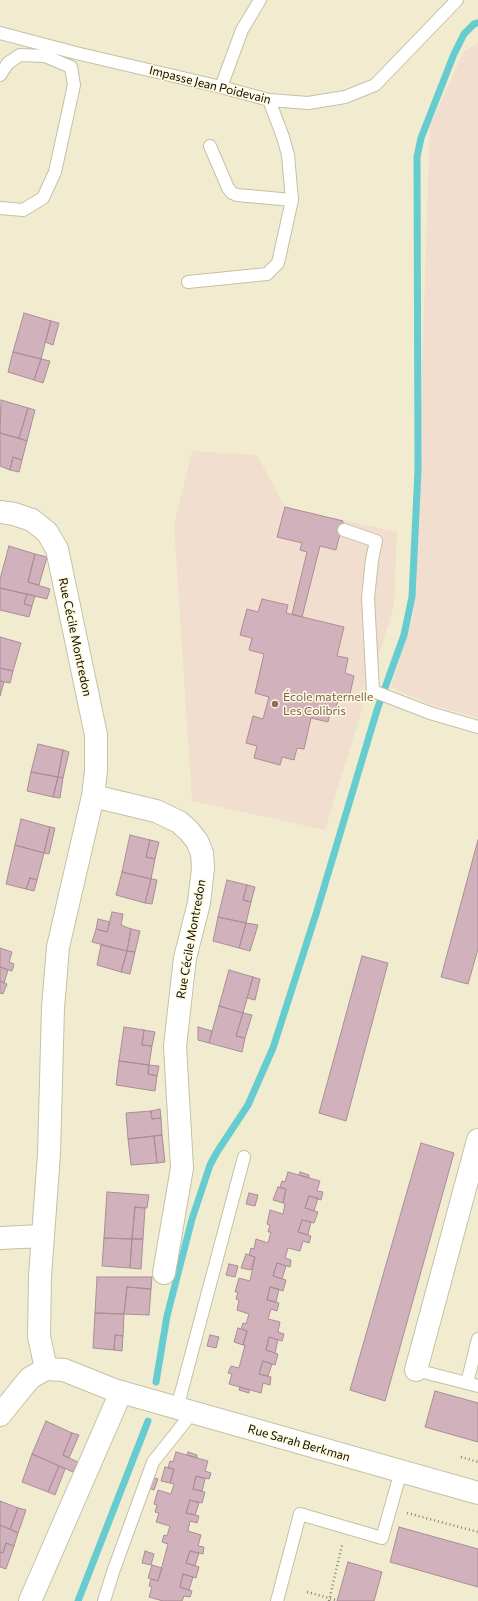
<!DOCTYPE html>
<meta charset="utf-8">
<style>
body{margin:0}
canvas{display:block;background:#f1ecd0}
</style>
<canvas width="478" height="1601"></canvas>
<script>
const ctx = document.querySelector('canvas').getContext('2d');
ctx.lineJoin = 'round';
function fillPath(path, color) {
  ctx.fillStyle = color;
  ctx.fill(path, 'evenodd');
}
function shape(rows) {
  const path = new Path2D();
  for (const r of rows) {
    path.moveTo(r[0], r[1]);
    for (let i = 2; i < r.length; i += 2) path.lineTo(r[i], r[i + 1]);
  }
  return path;
}
function strokePath(path, color, width, dash) {
  ctx.strokeStyle = color;
  ctx.lineWidth = width;
  ctx.lineCap = dash ? 'butt' : 'round';
  ctx.setLineDash(dash || []);
  ctx.stroke(path);
}
function write(font, color, halo, rows, align = 'center') {
  ctx.font = font + ' Commissioner,sans-serif';
  ctx.lineWidth = 3;
  ctx.setLineDash([]);
  ctx.textBaseline = 'middle';
  ctx.strokeStyle = halo;
  ctx.fillStyle = color;
  for (const [text, x, y, turn = 0] of rows) {
    ctx.save();
    ctx.translate(x, y);
    ctx.rotate((+turn || 0) * Math.PI / 180);
    ctx.textAlign = isNaN(turn) ? turn : align;
    if (halo) ctx.strokeText(text, 0, 0);
    ctx.fillText(text, 0, 0);
    ctx.restore();
  }
}
const education = shape([
 [478,43,478,718,429,704,391,687,414,613,430,125,464,51],
 [192,451,257,455,285,507,397,532,394,606,325,830,192,801,174,525]
]);
const stream = shape([
 [156,1382,167,1316,192,1219,210,1165,217,1152,248,1105,273,1048,316,914,377,710,404,635,412,597,418,470,417,157,421,138,454,54,464,34,474,24,478,23],
 [78,1601,148,1421]
]);
const building = shape([
 [24,313,51,321,41,359,13,352,24,313],
 [51,321,59,323,53,345,45,342,51,321],
 [13,352,41,359,34,380,8,372,13,352],
 [41,359,50,361,43,383,34,380,41,359],
 [1,400,28,408,19,438,0,433,1,400],
 [28,408,35,410,27,441,19,438,28,408],
 [0,433,27,441,22,460,13,457,10,470,0,466,0,433],
 [13,457,22,460,19,472,10,470,13,457],
 [285,507,343,521,336,550,320,546,302,617,292,614,307,552,300,550,302,543,277,537,285,507],
 [9,546,35,554,28,582,50,589,47,599,0,588,0,579,9,546],
 [35,554,47,557,39,585,28,582,35,554],
 [0,588,27,594,24,604,32,606,29,617,0,610,0,588],
 [27,594,35,596,32,606,24,604,27,594],
 [262,599,288,605,286,613,344,627,337,656,348,658,345,673,354,676,349,698,339,696,336,709,331,709,328,722,311,718,304,749,297,748,294,760,282,757,280,765,254,758,257,746,246,743,253,716,263,719,269,697,255,693,264,654,249,650,252,638,240,635,247,609,258,612,262,599],
 [0,637,21,643,13,671,0,668,0,637],
 [0,668,13,671,10,683,0,681,0,668],
 [0,681,4,682,0,696,0,681],
 [38,744,63,750,58,777,31,772,38,744],
 [63,750,69,752,63,778,58,777,63,750],
 [31,772,58,777,53,797,27,791,31,772],
 [58,777,63,778,60,798,53,797,58,777],
 [21,819,50,827,44,853,15,845,21,819],
 [50,827,55,828,49,854,44,853,50,827],
 [130,835,150,840,146,857,155,859,151,879,122,872,130,835],
 [150,840,159,842,155,859,146,857,150,840],
 [478,840,478,949,468,984,441,977,478,840],
 [15,845,44,853,37,880,30,878,26,889,6,884,15,845],
 [122,872,151,879,145,903,116,895,122,872],
 [30,878,37,880,34,891,26,889,30,878],
 [151,879,157,880,152,904,145,903,151,879],
 [227,880,247,885,243,900,251,902,246,923,218,917,227,880],
 [247,885,255,887,251,902,243,900,247,885],
 [112,912,123,914,121,925,131,929,127,951,92,942,96,929,107,932,112,912],
 [218,917,246,923,239,948,213,941,218,917],
 [98,919,110,922,107,932,96,929,98,919],
 [246,923,258,925,250,951,239,948,246,923],
 [131,929,140,931,135,952,127,951,131,929],
 [101,945,127,951,121,972,97,965,101,945],
 [0,948,12,952,9,962,14,964,12,971,0,967,0,948],
 [127,951,135,952,130,974,121,972,127,951],
 [362,956,388,963,346,1121,319,1113,362,956],
 [0,967,8,970,4,983,0,981,0,967],
 [229,970,253,977,243,1013,219,1006,229,970],
 [253,977,260,979,255,1000,247,998,253,977],
 [0,981,7,984,3,994,0,993,0,981],
 [219,1006,243,1013,236,1036,245,1038,242,1052,209,1043,219,1006],
 [243,1013,252,1015,245,1038,236,1036,243,1013],
 [124,1027,144,1030,142,1045,152,1046,149,1065,119,1061,124,1027],
 [198,1027,212,1031,209,1043,198,1040,198,1027],
 [144,1030,155,1032,152,1046,142,1045,144,1030],
 [119,1061,149,1065,148,1074,157,1076,155,1091,116,1085,119,1061],
 [149,1065,159,1066,157,1076,148,1074,149,1065],
 [160,1109,161,1118,152,1119,151,1111,160,1109],
 [151,1111,152,1119,161,1118,162,1135,128,1139,126,1113,151,1111],
 [162,1135,165,1162,157,1163,154,1136,162,1135],
 [154,1136,157,1163,131,1165,128,1139,154,1136],
 [421,1143,454,1153,385,1401,350,1390,421,1143],
 [288,1172,320,1181,317,1191,323,1192,321,1200,309,1196,305,1208,318,1212,314,1223,302,1220,298,1232,311,1236,309,1243,303,1241,300,1251,288,1248,285,1258,291,1260,290,1267,277,1263,273,1276,286,1280,283,1291,270,1287,267,1300,279,1303,277,1311,271,1309,268,1319,280,1322,278,1332,284,1334,282,1341,269,1337,266,1350,278,1354,275,1365,263,1361,259,1374,271,1377,270,1385,263,1383,261,1393,229,1384,232,1374,228,1373,231,1366,239,1368,245,1345,243,1345,247,1331,241,1329,243,1323,246,1324,249,1314,237,1310,239,1300,236,1299,238,1292,235,1292,239,1278,250,1281,255,1257,249,1255,251,1248,254,1249,256,1239,268,1243,271,1232,268,1232,270,1225,267,1224,270,1210,283,1214,285,1204,283,1203,286,1189,280,1187,282,1181,285,1182,288,1172],
 [300,1172,309,1175,309,1178,299,1175,300,1172],
 [278,1187,286,1189,283,1203,273,1200,278,1187],
 [107,1192,149,1195,147,1208,135,1207,132,1239,104,1238,107,1192],
 [249,1193,258,1195,255,1206,246,1204,249,1193],
 [309,1196,318,1198,314,1211,305,1208,309,1196],
 [135,1207,145,1208,143,1239,132,1239,135,1207],
 [302,1220,311,1222,308,1235,298,1232,302,1220],
 [104,1238,132,1239,130,1268,102,1266,104,1238],
 [132,1239,143,1239,141,1269,130,1268,132,1239],
 [246,1254,255,1257,251,1270,241,1268,246,1254],
 [277,1263,286,1266,282,1279,273,1276,277,1263],
 [229,1264,238,1266,235,1277,226,1275,229,1264],
 [97,1277,152,1277,151,1289,127,1287,124,1314,95,1313,97,1277],
 [127,1287,151,1289,149,1315,124,1314,127,1287],
 [270,1287,279,1289,276,1302,267,1300,270,1287],
 [95,1313,124,1314,123,1336,115,1335,114,1350,93,1348,95,1313],
 [238,1328,247,1331,243,1345,234,1342,238,1328],
 [115,1335,123,1336,122,1351,114,1350,115,1335],
 [210,1335,219,1337,216,1348,207,1346,210,1335],
 [269,1337,278,1340,275,1353,266,1350,269,1337],
 [263,1361,272,1364,268,1376,259,1374,263,1361],
 [240,1387,249,1390,249,1393,239,1390,240,1387],
 [435,1391,478,1403,478,1442,425,1427,435,1391],
 [46,1421,72,1433,63,1455,78,1462,73,1472,32,1454,46,1421],
 [72,1433,79,1435,69,1458,63,1455,72,1433],
 [176,1452,208,1461,205,1471,211,1473,209,1479,196,1476,193,1489,205,1492,202,1503,190,1500,186,1513,199,1516,197,1523,190,1521,188,1531,201,1535,198,1546,204,1547,203,1554,190,1551,186,1563,199,1567,196,1578,183,1574,180,1587,192,1591,190,1597,184,1596,182,1601,163,1601,149,1597,152,1587,149,1586,151,1579,158,1581,168,1544,162,1542,164,1535,167,1536,170,1526,156,1522,159,1513,155,1512,157,1505,154,1504,158,1490,171,1494,174,1484,170,1483,174,1469,168,1468,170,1461,173,1462,176,1452],
 [188,1452,197,1455,197,1458,187,1455,188,1452],
 [32,1454,59,1466,48,1492,22,1482,32,1454],
 [59,1466,65,1469,55,1495,48,1492,59,1466],
 [165,1467,174,1469,170,1483,161,1481,165,1467],
 [148,1476,158,1479,154,1490,145,1487,148,1476],
 [196,1476,205,1479,202,1491,193,1489,196,1476],
 [190,1500,199,1503,195,1515,186,1513,190,1500],
 [0,1501,18,1508,10,1529,0,1525,0,1501],
 [18,1508,26,1510,18,1533,10,1529,18,1508],
 [0,1525,18,1533,14,1546,6,1543,3,1553,0,1552,0,1525],
 [399,1527,478,1549,478,1587,390,1562,399,1527],
 [6,1543,14,1546,6,1569,0,1567,0,1552,3,1553,6,1543],
 [145,1551,154,1554,151,1565,142,1563,145,1551],
 [190,1551,199,1553,195,1566,186,1563,190,1551],
 [348,1562,382,1572,374,1601,337,1601,348,1562],
 [152,1565,162,1568,158,1581,148,1578,152,1565],
 [183,1574,193,1577,189,1590,180,1587,183,1574]
]);
const path = shape([
 [461,1457,478,1462],
 [407,1513,478,1532],
 [307,1592,336,1600],
 [329,1601,342,1545]
]);
const service = shape([
 [0,33,76,53,221,87,269,100,308,103,345,97,375,85,457,0],
 [0,75,8,63,20,55,45,56,71,67,74,85,55,172,43,198,23,210,0,208],
 [221,87,242,30,260,0],
 [210,146,228,188,232,193,237,195,292,200],
 [188,282,267,274,278,263,292,200,288,155,283,137,269,100],
 [344,530,376,541,372,560,368,598,373,691,430,713,478,727],
 [416,1370,478,1386],
 [467,1383,478,1339],
 [177,1408,244,1157],
 [104,1601,113,1572,153,1462,192,1413],
 [277,1601,300,1514,382,1538,401,1471]
]);
const minor = shape([
 [0,512,14,514,32,520,47,532,57,549,96,735,96,771,93,796,58,947,53,1008,49,1154,40,1276,39,1336,46,1369],
 [93,796,156,811,179,822,189,831,197,841,202,853,203,868,199,903,185,958,175,1046,182,1168,164,1273],
 [0,1238,42,1236],
 [416,1370,478,1140],
 [30,1601,121,1392]
]);
const secondary = shape([
 [0,1415,30,1378,46,1369,64,1370,114,1390,478,1493]
]);
const markers = [
 [275,704,4,"#8d6e63"]
];
const streetNames = [
 ["Impasse Jean Poidevain",210,85,14],
 ["Rue Cécile Montredon",75,637,78],
 ["Rue Cécile Montredon",191,939,-80],
 ["Rue Sarah Berkman",299,1443,16]
];
const educationNames = [
 ["École maternelle",283,697],
 ["Les Colibris",283,711]
];
fillPath(education, '#f1dece');
strokePath(stream, '#66ccd0', 7);
fillPath(building, '#d1b2bc');
strokePath(building, '#aa8d96', 1);
strokePath(service, '#c5c1a5', 14);
strokePath(minor, '#c5c1a5', 24);
strokePath(secondary, '#c5c1a5', 24);
strokePath(path, '#888471', 2.5, [1, 3]);
strokePath(service, '#fff', 12);
strokePath(minor, '#fff', 22);
strokePath(secondary, '#fff', 22);
for (const [x, y, r, color] of markers) {
  const dot = new Path2D();
  dot.arc(x, y, r, 0, 2 * Math.PI);
  ctx.fillStyle = color;
  ctx.fill(dot);
  strokePath(dot, '#fffadd', 1.5);
}
write('12px', '#0e0c04', '#fffadd', streetNames);
write('12px', '#785e54', '#fffadd', educationNames, 'left');
</script>
